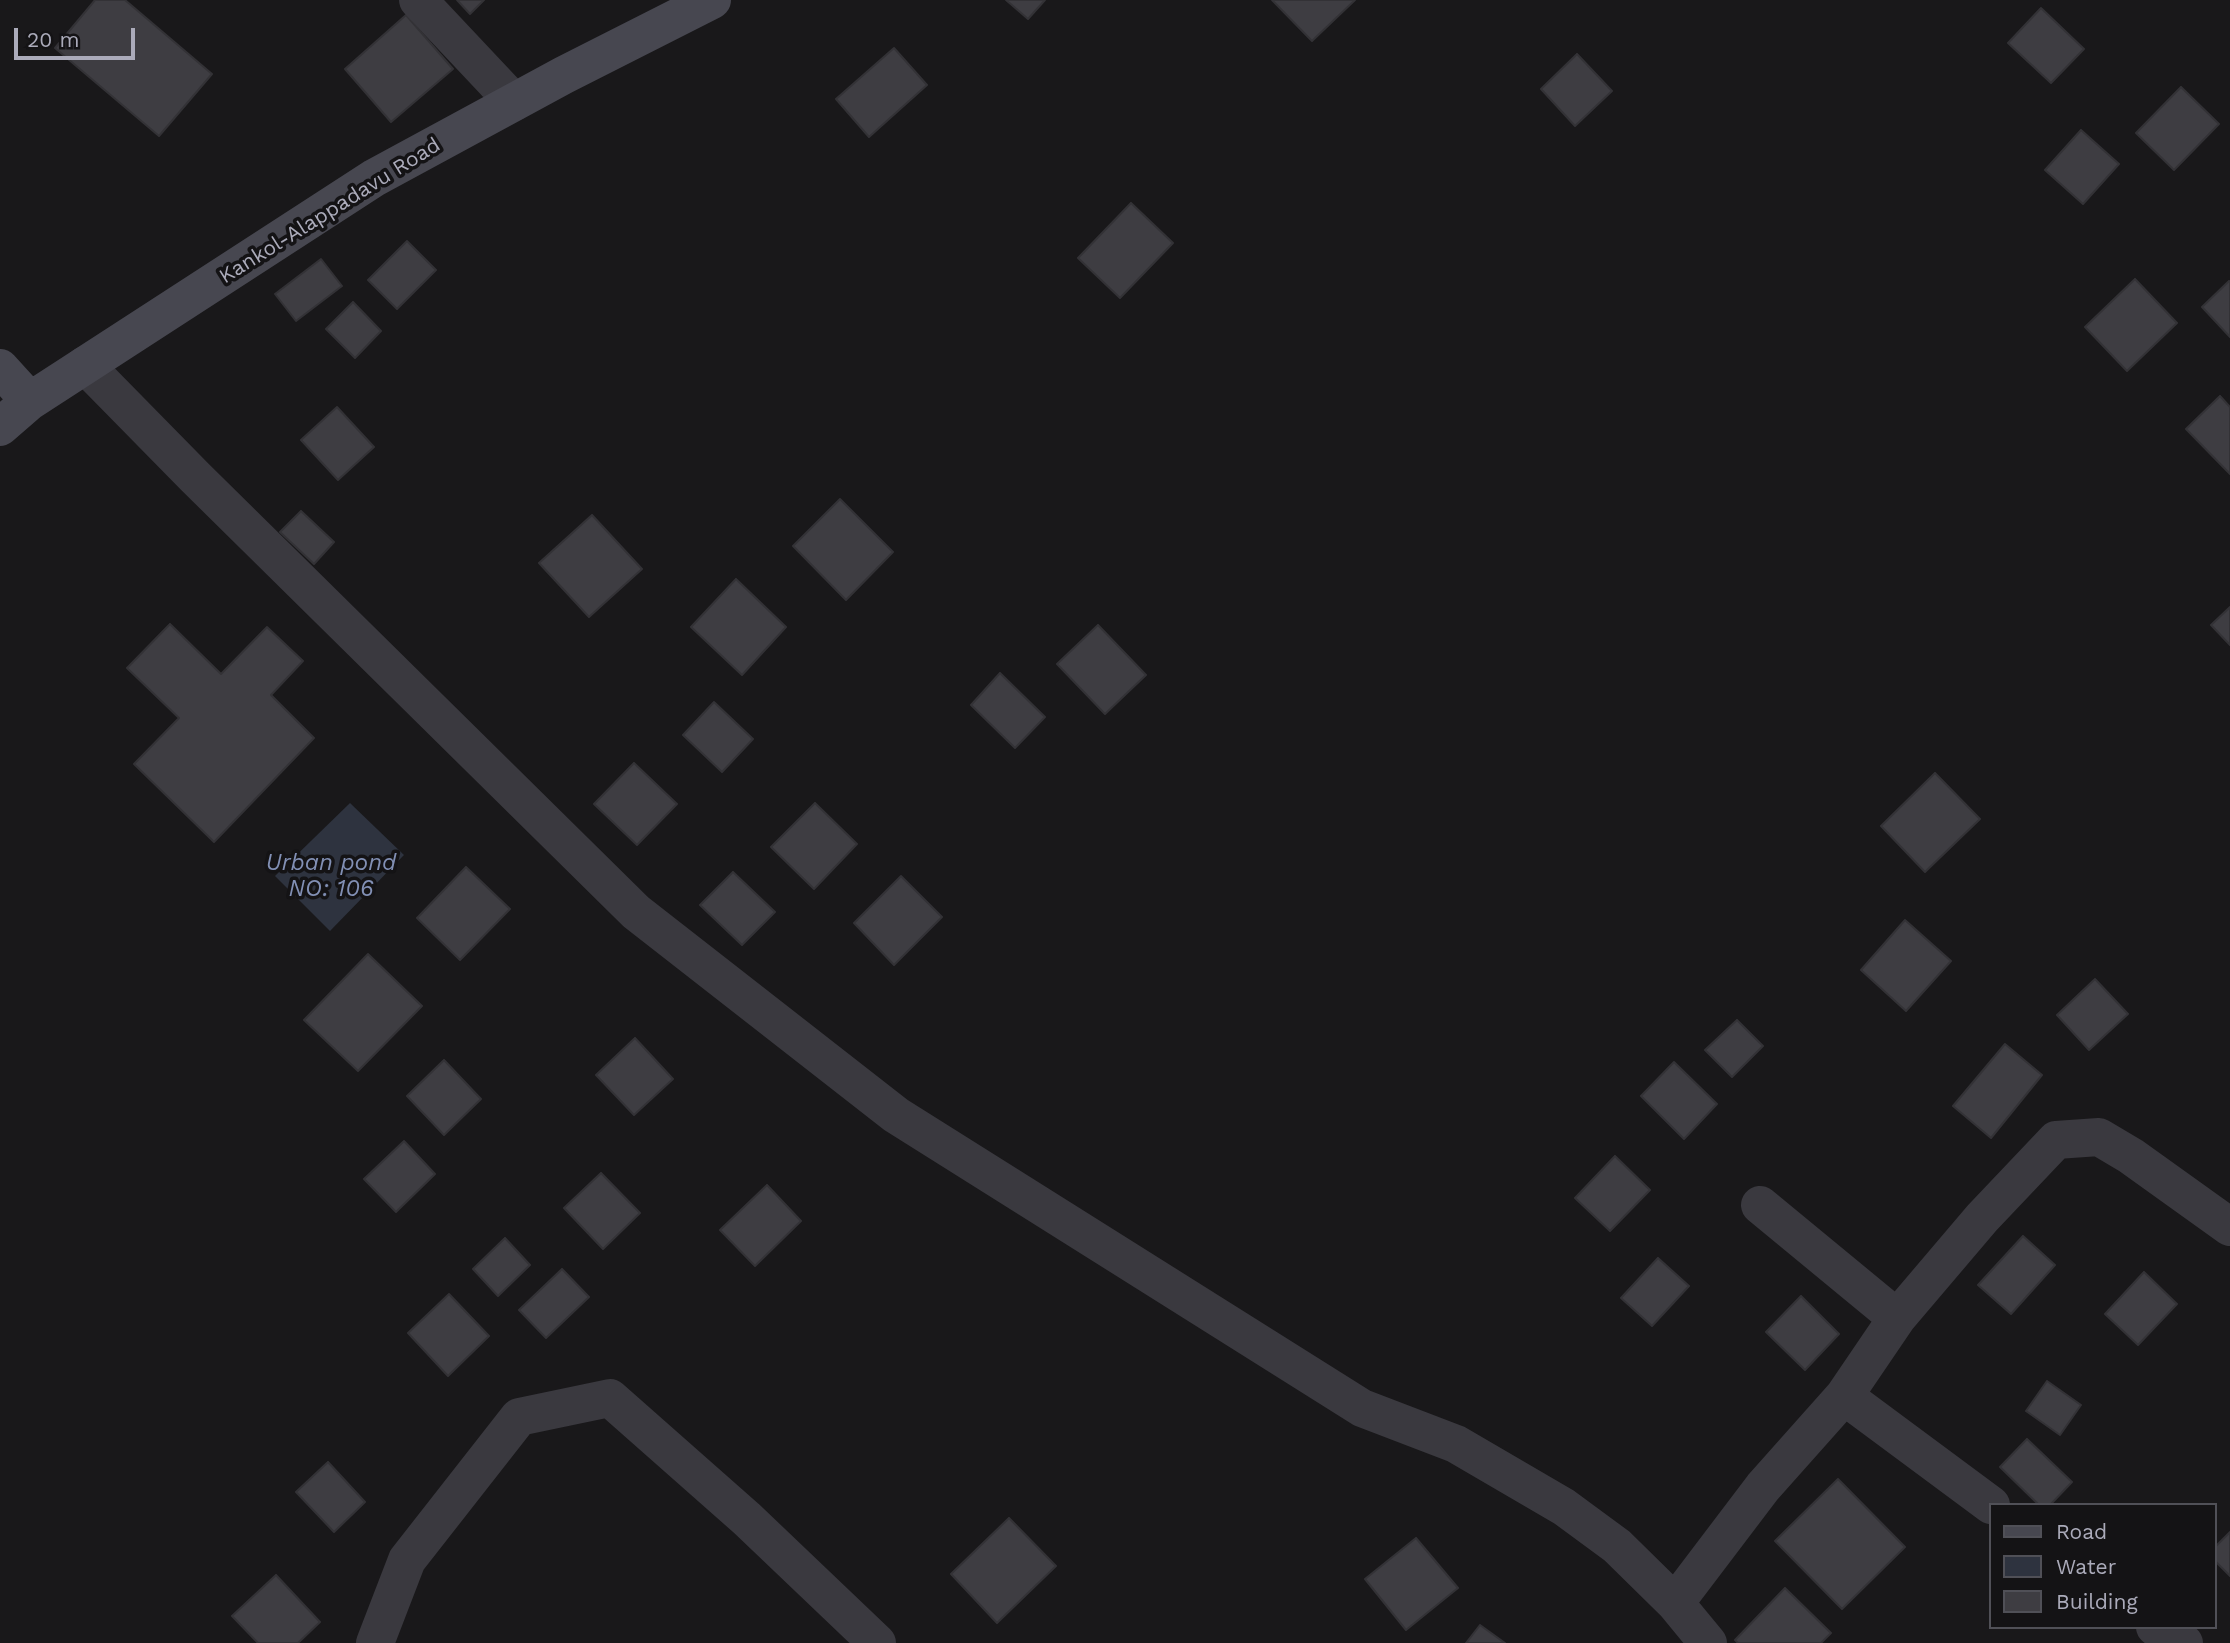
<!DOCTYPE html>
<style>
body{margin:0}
#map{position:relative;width:2230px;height:1643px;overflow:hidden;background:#19181a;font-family:"Work Sans",sans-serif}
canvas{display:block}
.legend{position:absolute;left:1989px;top:1503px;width:228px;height:126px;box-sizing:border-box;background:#141315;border:2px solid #505057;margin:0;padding:9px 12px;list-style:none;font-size:21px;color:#ababba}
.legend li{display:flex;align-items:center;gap:14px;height:35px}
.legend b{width:35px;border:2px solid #505057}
.scale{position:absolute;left:14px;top:28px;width:121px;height:32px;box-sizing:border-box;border:4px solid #ababba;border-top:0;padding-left:9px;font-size:21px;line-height:24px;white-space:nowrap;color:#ababba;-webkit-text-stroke:5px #141315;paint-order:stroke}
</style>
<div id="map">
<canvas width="2230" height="1643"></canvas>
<ul class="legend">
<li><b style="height:9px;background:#474750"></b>Road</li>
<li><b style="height:19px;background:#2e333f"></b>Water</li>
<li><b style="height:19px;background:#3e3d42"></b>Building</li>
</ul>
<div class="scale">20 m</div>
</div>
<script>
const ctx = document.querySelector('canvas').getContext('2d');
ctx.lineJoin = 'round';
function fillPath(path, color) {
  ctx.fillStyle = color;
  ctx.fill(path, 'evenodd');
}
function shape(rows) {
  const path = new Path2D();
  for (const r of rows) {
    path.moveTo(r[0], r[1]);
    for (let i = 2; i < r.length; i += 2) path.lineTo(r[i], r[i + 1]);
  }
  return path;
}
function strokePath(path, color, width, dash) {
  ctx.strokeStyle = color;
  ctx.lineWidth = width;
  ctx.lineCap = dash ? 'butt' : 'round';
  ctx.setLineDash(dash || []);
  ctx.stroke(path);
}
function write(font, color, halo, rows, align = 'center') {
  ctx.font = font + ' "Work Sans",sans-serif';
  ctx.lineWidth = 7;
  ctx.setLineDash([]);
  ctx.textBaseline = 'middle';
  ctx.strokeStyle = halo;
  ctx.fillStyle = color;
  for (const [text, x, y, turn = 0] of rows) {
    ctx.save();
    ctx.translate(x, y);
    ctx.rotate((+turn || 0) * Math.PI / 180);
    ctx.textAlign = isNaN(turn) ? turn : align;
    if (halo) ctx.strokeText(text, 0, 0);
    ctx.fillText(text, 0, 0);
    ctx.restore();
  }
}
const water = shape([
 [350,803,404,855,330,931,275,876]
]);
const building = shape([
 [95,0,125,0,212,74,159,136,55,48,95,0],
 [457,0,484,0,470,14,457,0],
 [1006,0,1045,0,1028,19,1006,0],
 [1272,0,1355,0,1312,41,1272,0],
 [2041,8,2084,49,2051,83,2008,43,2041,8],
 [406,15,453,69,391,122,345,69,406,15],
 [894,48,927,85,869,137,836,99,894,48],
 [1577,54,1612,91,1575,126,1541,89,1577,54],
 [2181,87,2219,124,2174,170,2136,133,2181,87],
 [2081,130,2119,164,2083,204,2045,170,2081,130],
 [1131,203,1173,243,1120,298,1078,258,1131,203],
 [407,241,436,270,397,309,368,280,407,241],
 [321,259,342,286,296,321,275,294,321,259],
 [2135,279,2177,323,2127,371,2085,327,2135,279],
 [2229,281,2230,282,2230,337,2202,307,2229,281],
 [353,302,381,331,355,358,326,329,353,302],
 [2220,396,2230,407,2230,474,2186,429,2220,396],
 [337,407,374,447,338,480,301,440,337,407],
 [840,499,893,552,846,600,793,546,840,499],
 [301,511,334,542,314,564,280,532,301,511],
 [592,515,642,569,589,617,539,563,592,515],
 [736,579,786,627,742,675,691,627,736,579],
 [2230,607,2230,645,2211,625,2230,607],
 [170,624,221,674,267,627,303,661,271,695,314,738,214,842,134,764,179,718,127,668,170,624],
 [1098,625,1146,675,1105,714,1057,664,1098,625],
 [1000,673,1045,717,1015,748,971,705,1000,673],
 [714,702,753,739,722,772,683,735,714,702],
 [634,763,677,804,637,845,594,804,634,763],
 [1935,773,1980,819,1925,872,1881,826,1935,773],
 [815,803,857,844,814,889,771,847,815,803],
 [466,867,510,909,460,960,417,918,466,867],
 [733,872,775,912,742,945,700,905,733,872],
 [901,876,942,917,894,965,854,923,901,876],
 [1905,920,1951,961,1906,1011,1861,970,1905,920],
 [368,954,422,1006,358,1071,304,1020,368,954],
 [2095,979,2128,1014,2089,1050,2057,1015,2095,979],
 [1737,1020,1763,1046,1732,1077,1705,1050,1737,1020],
 [635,1038,673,1079,634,1115,596,1075,635,1038],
 [2005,1044,2042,1075,1991,1138,1953,1106,2005,1044],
 [444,1060,481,1099,444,1135,407,1096,444,1060],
 [1674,1062,1717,1104,1684,1139,1641,1096,1674,1062],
 [404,1141,435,1174,396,1212,364,1179,404,1141],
 [1615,1156,1650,1190,1610,1231,1575,1198,1615,1156],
 [601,1173,640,1213,603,1249,564,1208,601,1173],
 [767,1185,801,1221,755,1266,720,1230,767,1185],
 [2023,1236,2055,1265,2011,1314,1978,1285,2023,1236],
 [505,1238,530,1265,498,1296,473,1269,505,1238],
 [1658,1258,1689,1286,1652,1326,1621,1298,1658,1258],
 [562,1269,589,1297,546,1338,519,1310,562,1269],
 [2144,1272,2177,1304,2138,1345,2105,1314,2144,1272],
 [449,1294,489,1336,448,1376,408,1333,449,1294],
 [1801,1296,1839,1334,1805,1370,1766,1332,1801,1296],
 [2047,1381,2081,1405,2060,1435,2026,1411,2047,1381],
 [2027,1439,2072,1482,2050,1505,2039,1505,2000,1467,2027,1439],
 [328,1462,365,1502,334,1532,296,1492,328,1462],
 [1838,1479,1905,1547,1842,1609,1775,1541,1838,1479],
 [1009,1518,1056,1566,997,1623,951,1574,1009,1518],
 [2230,1532,2230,1576,2214,1560,2214,1548,2230,1532],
 [1416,1538,1458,1588,1406,1630,1365,1579,1416,1538],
 [276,1575,320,1622,298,1643,258,1643,232,1616,276,1575],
 [1785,1588,1831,1633,1821,1643,1738,1643,1735,1640,1785,1588],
 [1480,1625,1505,1643,1466,1643,1480,1625]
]);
const street = shape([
 [418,0,514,102],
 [85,365,195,477,636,912,896,1115,1362,1408,1456,1444,1564,1507,1617,1546,1675,1603,1763,1487,1844,1396,1991,1505],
 [1760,1205,1897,1318],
 [1844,1396,1897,1318,1982,1218,2056,1140,2099,1137,2131,1156,2230,1227],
 [1675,1603,1708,1643],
 [2155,1627,2184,1643],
 [375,1643,407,1560,519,1417,610,1398,747,1519,877,1643]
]);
const secondary = shape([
 [0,368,30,401],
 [0,427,30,401,374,178,564,75,712,0]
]);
const streetNames = [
 ["Kankol-Alappadavu Road",330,211,-32]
];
const waterNames = [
 ["Urban pond",331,863],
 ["NO: 106",331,889]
];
fillPath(water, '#2e333f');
fillPath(building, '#3e3d42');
strokePath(building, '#333236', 2);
strokePath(street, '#3a393f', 38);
strokePath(secondary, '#474750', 38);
write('21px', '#ababba', '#141315', streetNames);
write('italic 23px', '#8290b5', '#141315', waterNames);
</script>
